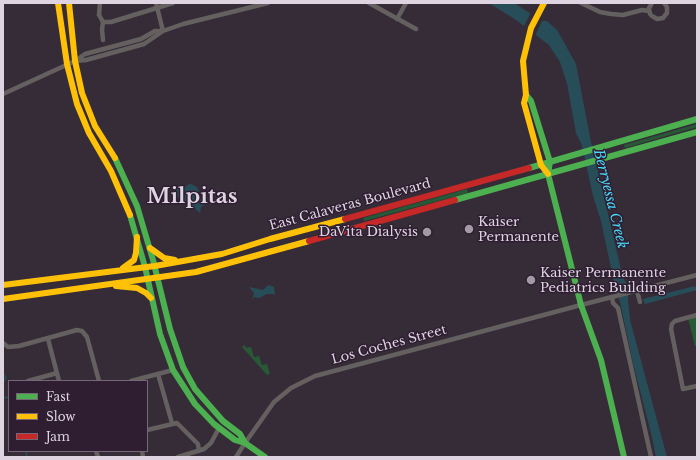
<!DOCTYPE html>
<style>
body{margin:0}
#map{position:relative;width:700px;height:460px;overflow:hidden;background:#362c38;font-family:"Libre Baskerville",serif}
canvas{display:block}
.frame{position:absolute;inset:0;border:4px solid #ded3e0;pointer-events:none}
.legend{position:absolute;left:8px;top:380px;width:140px;height:72px;box-sizing:border-box;background:#2f1e32;border:1px solid #756678;margin:0;padding:5px 7px;list-style:none;font-size:12px;color:#ded3e0}
.legend li{display:flex;align-items:center;gap:8px;height:20px}
.legend b{width:20px;border:1px solid #756678}
</style>
<div id="map">
<canvas width="700" height="460"></canvas>
<div class="frame"></div>
<ul class="legend">
<li><b style="height:5px;background:#4caf50"></b>Fast</li>
<li><b style="height:5px;background:#ffc107"></b>Slow</li>
<li><b style="height:5px;background:#c62828"></b>Jam</li>
</ul>
</div>
<script>
const ctx = document.querySelector('canvas').getContext('2d');
ctx.lineJoin = 'round';
function fillPath(path, color) {
  ctx.fillStyle = color;
  ctx.fill(path, 'evenodd');
}
function shape(rows) {
  const path = new Path2D();
  for (const r of rows) {
    path.moveTo(r[0], r[1]);
    for (let i = 2; i < r.length; i += 2) path.lineTo(r[i], r[i + 1]);
  }
  return path;
}
function strokePath(path, color, width, dash) {
  ctx.strokeStyle = color;
  ctx.lineWidth = width;
  ctx.lineCap = dash ? 'butt' : 'round';
  ctx.setLineDash(dash || []);
  ctx.stroke(path);
}
function write(font, color, halo, rows, align = 'center') {
  ctx.font = font + ' "Libre Baskerville",serif';
  ctx.lineWidth = 3;
  ctx.setLineDash([]);
  ctx.textBaseline = 'middle';
  ctx.strokeStyle = halo;
  ctx.fillStyle = color;
  for (const [text, x, y, turn = 0] of rows) {
    ctx.save();
    ctx.translate(x, y);
    ctx.rotate((+turn || 0) * Math.PI / 180);
    ctx.textAlign = isNaN(turn) ? turn : align;
    if (halo) ctx.strokeText(text, 0, 0);
    ctx.fillText(text, 0, 0);
    ctx.restore();
  }
}
const green = shape([
 [697,124,697,127,625,148,624,145],
 [467,189,468,193,364,221,363,218],
 [697,315,697,346,695,346,688,318],
 [245,345,246,348,251,347,254,357,259,356,262,365,267,364,270,374,267,375,242,347]
]);
const water = shape([
 [489,3,514,3,542,21,547,21,557,30,576,64,591,142,623,278,629,287,628,300,630,320,667,457,656,457,652,437,633,363,620,302,616,291,601,221,593,196,582,145,576,133,567,83,560,62,549,45,516,20],
 [191,184,197,187,201,198,206,202,207,205,204,205,201,207,200,213,192,206,180,201,180,200,183,199,183,197,178,198,175,195,175,191,177,187,183,185,185,187,187,186,187,185],
 [268,285,274,287,275,295,273,294,267,294,259,298,254,297,252,301,254,293,249,287,263,290],
 [695,286,697,290,645,304,644,302,643,299]
]);
const pier = shape([
 [531,12,543,19,535,36,523,28]
]);
const stream = shape([
 [3,373,6,378,3,382],
 [3,398,9,397],
 [27,457,26,454,28,451]
]);
const street = shape([
 [100,3,99,15,103,22],
 [156,3,163,31],
 [369,3,416,29],
 [581,3,600,12,611,14,623,15,642,10,649,11],
 [652,3,649,8,650,14,652,16,657,19,663,18,667,13,667,7,664,3],
 [397,19,406,3],
 [103,22,111,22,173,3],
 [103,22,102,30,103,40],
 [75,61,86,60,144,44,163,31,183,24,268,3],
 [3,94,75,61,85,54,141,39,155,31,162,31],
 [637,291,640,302],
 [612,297,613,303,618,308,651,457],
 [697,315,675,321,672,324,671,329,683,389,697,386],
 [48,339,59,381],
 [3,343,8,347,19,346,77,330,82,331,87,337,99,381],
 [158,374,172,423],
 [28,381,57,373],
 [131,381,173,370],
 [147,430,177,423,198,444,199,451],
 [96,451,98,457],
 [142,451,143,457],
 [178,457,204,449,211,443,219,428],
 [236,457,245,443,274,402,291,388,315,376,581,305,697,275]
]);
const fast = shape([
 [526,95,531,101,550,162,548,174,581,305,601,360,624,457],
 [115,158,137,206,153,260,170,329,183,367,195,389,223,421,240,434,245,443],
 [529,168,697,119],
 [455,200,697,132],
 [130,215,145,267,160,334,173,370,195,404,214,424,235,440,245,443,265,457]
]);
const slow = shape([
 [58,3,67,64,77,104,89,133,111,171,130,215],
 [69,3,75,61,82,93,95,126,115,158],
 [544,3,531,28,523,61,526,95,524,103,541,165,548,174],
 [150,248,164,258,175,260],
 [123,268,134,260,136,253,137,237],
 [3,285,155,266,222,254,270,239,345,219],
 [116,286,137,288,146,293,151,298],
 [3,299,196,272,309,241]
]);
const jam = shape([
 [345,219,529,168],
 [309,241,455,200]
]);
const markers = [
 [469,229,5,"#a399a5"],
 [427,232,5,"#a399a5"],
 [531,280,5,"#a399a5"]
];
const streetNames = [
 ["East Calaveras Boulevard",350,205,-15],
 ["Los Coches Street",389,345,-15]
];
const poiNames = [
 ["Kaiser",478,222],
 ["Permanente",478,237],
 ["DaVita Dialysis",418,232,"right"],
 ["Kaiser Permanente",540,273],
 ["Pediatrics Building",540,288]
];
const waterNames = [
 ["Berryessa Creek",610,199,76]
];
const townNames = [
 ["Milpitas",192,197]
];
fillPath(green, '#285936');
fillPath(water, '#274e58');
fillPath(pier, '#362c38');
strokePath(stream, '#274e58', 1.5);
strokePath(street, '#64605f', 4.5);
strokePath(fast, '#4caf50', 6);
strokePath(slow, '#ffc107', 6);
strokePath(jam, '#c62828', 6);
for (const [x, y, r, color] of markers) {
  const dot = new Path2D();
  dot.arc(x, y, r, 0, 2 * Math.PI);
  ctx.fillStyle = color;
  ctx.fill(dot);
  strokePath(dot, '#2f1e32', 1.5);
}
write('13px', '#ded3e0', '#2f1e32', streetNames);
write('13px', '#ded3e0', '#2f1e32', poiNames, 'left');
write('italic 14px', '#46d8f6', '#2f1e32', waterNames);
write('bold 21px', '#ded3e0', '#2f1e32', townNames);
</script>
